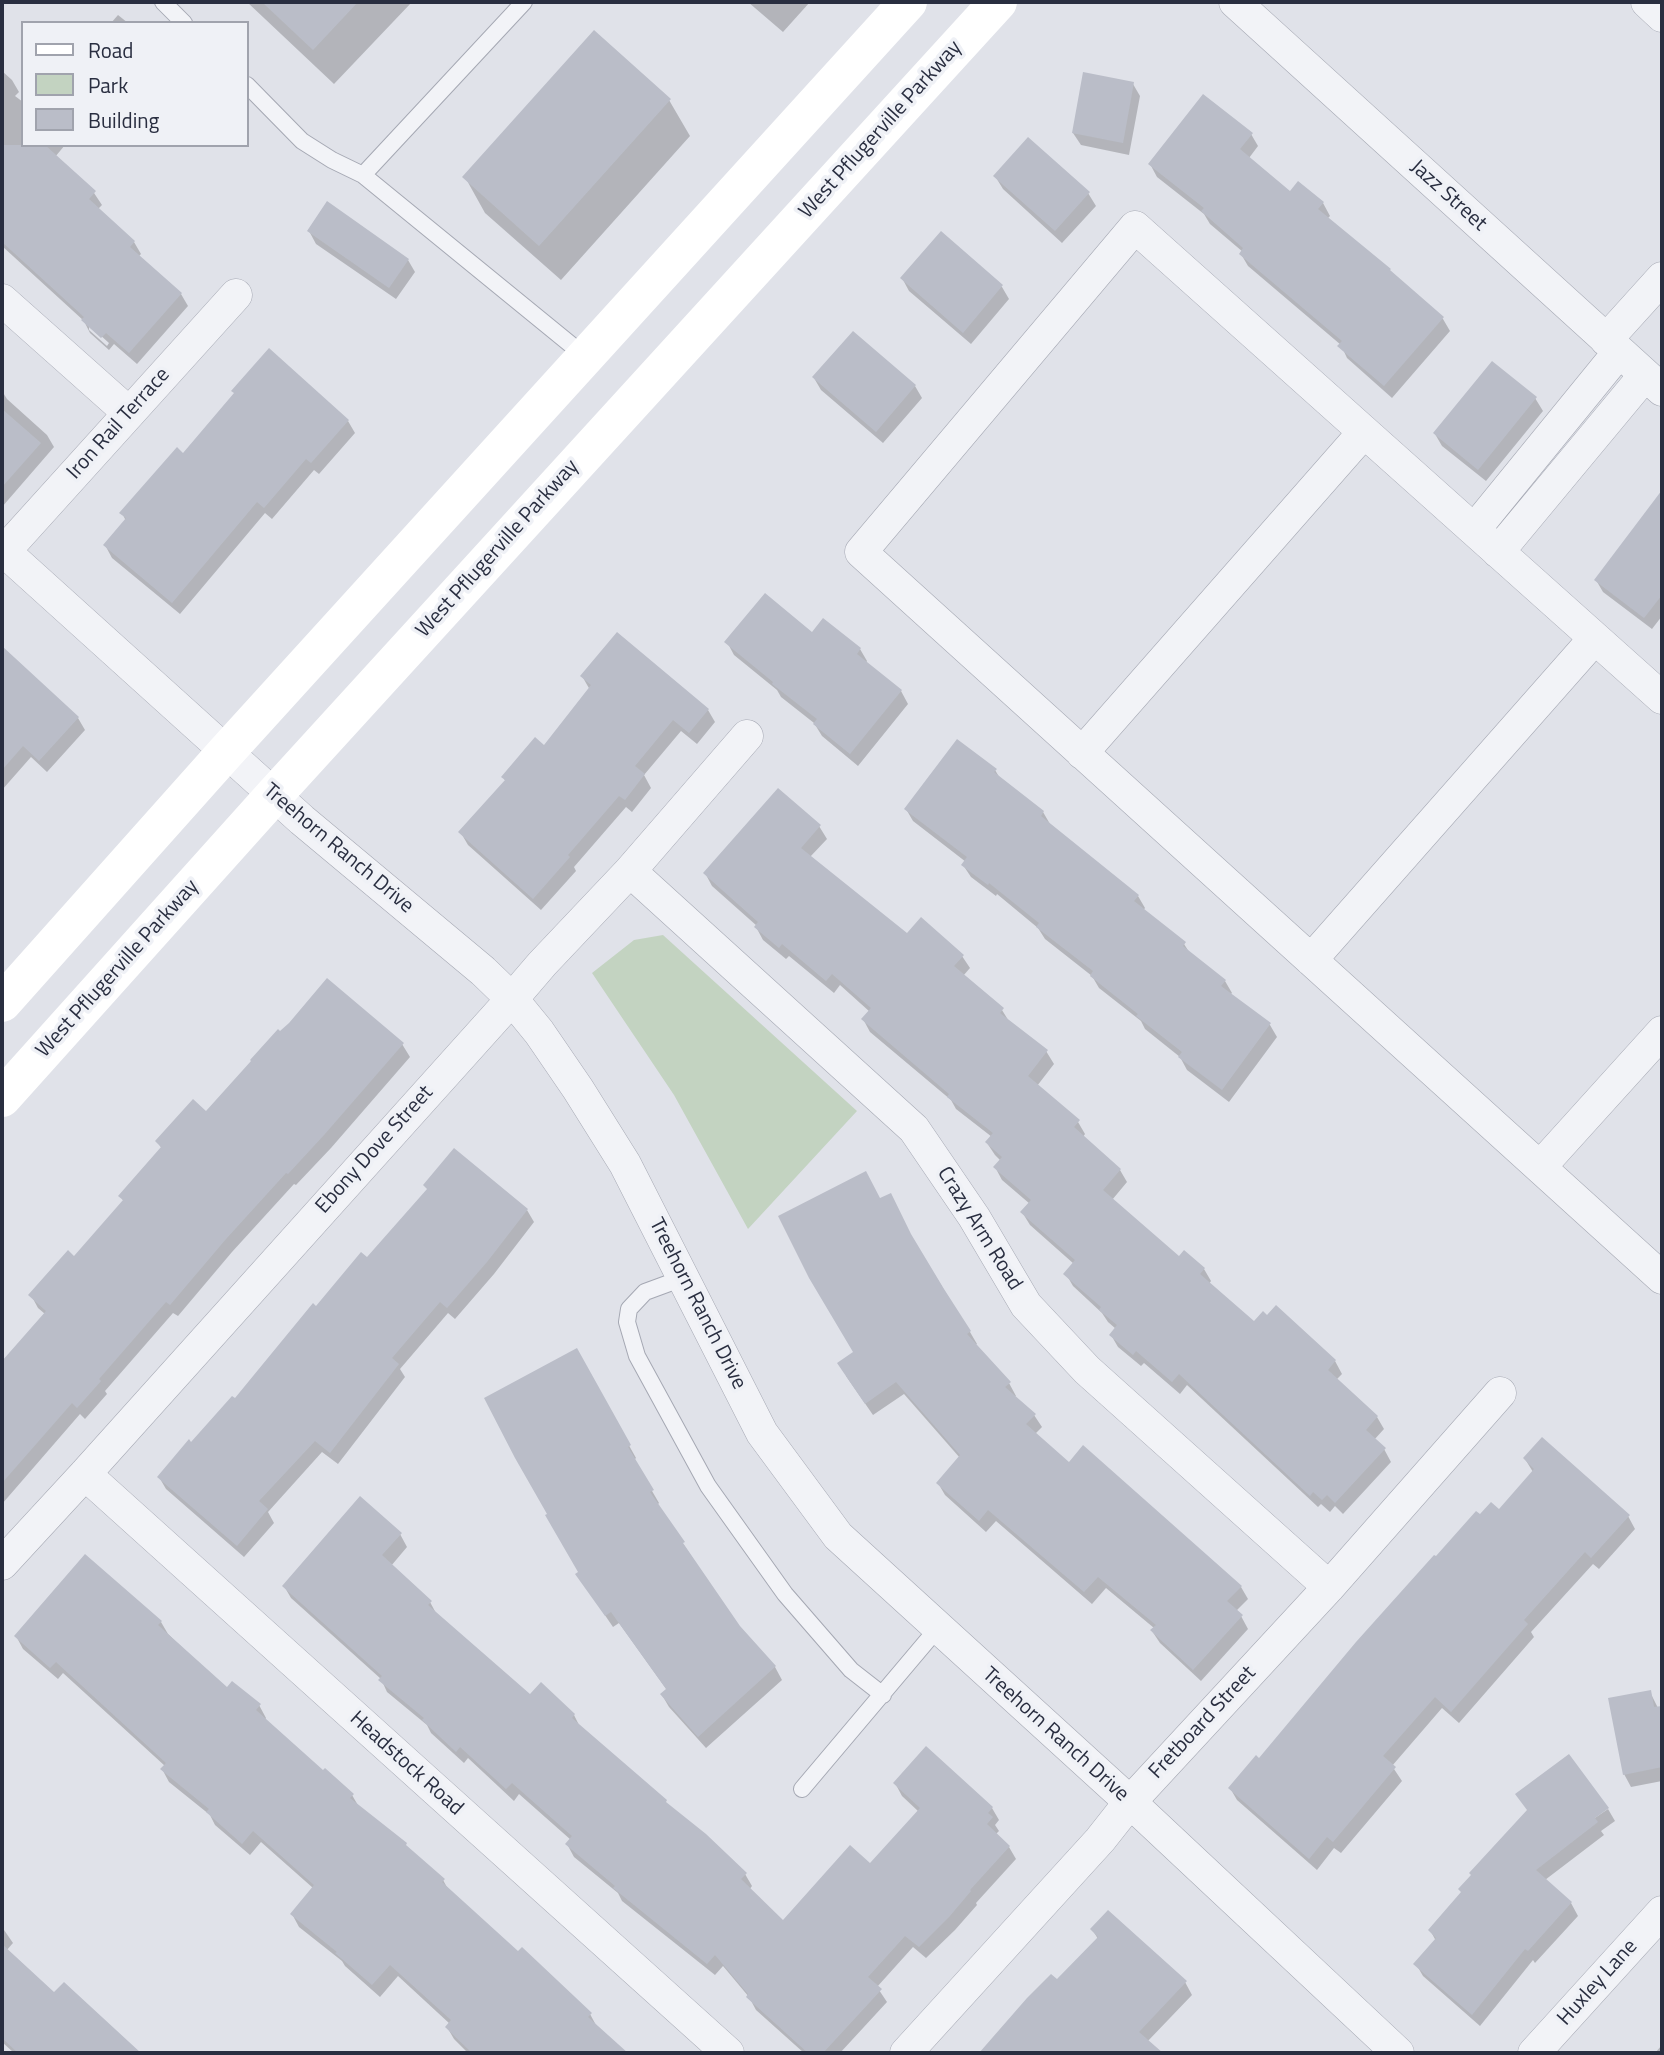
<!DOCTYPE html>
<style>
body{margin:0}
#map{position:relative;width:1664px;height:2055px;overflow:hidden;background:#e0e2e9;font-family:"Titillium Web",sans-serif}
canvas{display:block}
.frame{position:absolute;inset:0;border:4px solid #292e40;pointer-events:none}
.legend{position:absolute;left:21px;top:21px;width:228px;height:126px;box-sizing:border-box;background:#eff1f6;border:2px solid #a0a3ad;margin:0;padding:9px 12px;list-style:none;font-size:21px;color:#292e40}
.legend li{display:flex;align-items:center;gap:14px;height:35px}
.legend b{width:35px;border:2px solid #a0a3ad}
</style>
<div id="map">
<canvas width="1664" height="2055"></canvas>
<div class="frame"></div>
<ul class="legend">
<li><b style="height:9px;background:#fff"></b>Road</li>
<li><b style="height:19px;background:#c3d3c1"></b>Park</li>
<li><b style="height:19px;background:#babdc8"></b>Building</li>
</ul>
</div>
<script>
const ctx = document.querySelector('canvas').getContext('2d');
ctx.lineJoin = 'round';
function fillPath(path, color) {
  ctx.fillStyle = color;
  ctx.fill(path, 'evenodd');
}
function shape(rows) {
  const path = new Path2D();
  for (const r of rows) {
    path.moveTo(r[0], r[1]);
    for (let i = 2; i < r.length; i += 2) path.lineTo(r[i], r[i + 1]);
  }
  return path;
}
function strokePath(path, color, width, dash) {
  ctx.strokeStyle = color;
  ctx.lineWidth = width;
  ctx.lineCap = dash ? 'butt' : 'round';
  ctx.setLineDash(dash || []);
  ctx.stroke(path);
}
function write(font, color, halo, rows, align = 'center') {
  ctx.font = font + ' "Titillium Web",sans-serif';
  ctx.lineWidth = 7;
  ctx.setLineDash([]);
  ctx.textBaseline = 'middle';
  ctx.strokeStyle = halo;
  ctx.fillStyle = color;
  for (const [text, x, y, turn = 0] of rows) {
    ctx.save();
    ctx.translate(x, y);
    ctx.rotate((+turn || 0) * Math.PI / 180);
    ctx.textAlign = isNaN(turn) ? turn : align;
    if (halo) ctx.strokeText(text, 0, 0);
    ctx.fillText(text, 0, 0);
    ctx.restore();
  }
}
const green = shape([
 [663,935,857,1111,748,1229,674,1095,592,973,634,940]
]);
const shadow = shape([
 [247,2,412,2,334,84],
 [748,2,810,2,783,32],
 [118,15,128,23,111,23],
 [2,71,12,80,19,92,15,96,23,102,23,145,65,145,55,157,94,193,102,205,97,210,134,242,141,254,138,257,181,294,188,306,137,364,114,344,109,350,90,333,84,321,2,246],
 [89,325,109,343,107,346,89,330],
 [1133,84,1140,96,1129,155,1081,145,1073,133],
 [669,100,690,136,561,280,485,213,465,177],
 [1251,134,1258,146,1249,158,1290,194,1299,184,1323,203,1330,216,1327,219,1443,319,1450,331,1392,398,1347,358,1341,345,1248,266,1241,254,1243,252,1210,224,1204,214,1157,177,1150,164],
 [995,176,1088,193,1096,206,1062,243,1003,189],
 [309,231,408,260,415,272,396,299,316,244],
 [941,234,1002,287,1009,299,971,344,909,291,902,278],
 [814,378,915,386,922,398,883,443,821,390],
 [2,391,7,399,47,435,54,447,2,507],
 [1535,398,1543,411,1486,481,1442,446,1435,434],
 [348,421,355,433,319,474,314,470,272,519,265,513,180,614,112,558,105,545,126,521,122,513,183,455],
 [1649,511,1662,521,1662,616,1652,629,1603,592,1596,580],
 [812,634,860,649,867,661,866,663,901,691,908,704,858,766,822,736,814,723,781,697,777,690,734,655,727,642],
 [2,649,78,718,85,730,47,772,31,757,2,790],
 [582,676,708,710,715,722,697,744,681,731,644,775,651,788,632,812,626,807,574,867,576,871,541,910,468,845,461,833,506,782,503,777,545,747,590,690],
 [995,770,1001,780,1043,812,1050,824,1138,896,1145,908,1143,911,1184,944,1191,955,1225,981,1232,993,1230,995,1270,1025,1277,1037,1229,1102,1187,1070,1180,1057,1145,1029,1141,1021,1099,988,1092,976,1045,939,1038,928,997,894,996,896,971,877,963,865,966,862,913,821,906,809],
 [819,826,827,839,810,857,908,936,962,956,970,968,963,976,1002,1010,1010,1023,1046,1051,1054,1064,1037,1086,1078,1122,1085,1134,1083,1137,1120,1170,1127,1182,1112,1200,1179,1259,1204,1269,1211,1281,1209,1284,1254,1324,1268,1318,1276,1308,1335,1361,1342,1374,1336,1380,1377,1417,1384,1429,1374,1440,1384,1449,1391,1462,1343,1514,1335,1506,1330,1512,1321,1504,1318,1507,1187,1385,1180,1394,1144,1363,1141,1366,1118,1347,1111,1335,1116,1329,1108,1322,1102,1313,1073,1286,1066,1274,1074,1264,1030,1225,1022,1212,1030,1204,1002,1180,995,1167,1001,1161,995,1155,987,1143,992,1137,956,1109,951,1100,870,1032,863,1019,870,1012,840,985,834,993,789,956,786,959,763,940,756,927,757,926,712,886,705,873],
 [402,1044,410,1057,331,1148,296,1185,294,1184,232,1252,178,1316,173,1313,105,1391,107,1394,85,1419,80,1414,2,1504,2,1364,45,1314,38,1308,31,1295,75,1258,124,1202,121,1197,162,1149,157,1141,206,1113],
 [880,1200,917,1246,970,1332,977,1344,975,1345,1009,1383,1016,1396,1014,1397,1034,1415,1042,1427,1035,1434,1069,1464,1241,1587,1248,1599,1236,1611,1241,1616,1248,1629,1201,1681,1160,1643,1152,1631,1154,1628,1106,1588,1092,1604,996,1521,986,1532,945,1495,938,1483,960,1458,904,1394,873,1415,846,1376,856,1353],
 [527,1210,534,1222,494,1274,455,1319,448,1313,400,1369,405,1377,338,1464,322,1452,268,1512,274,1523,244,1557,166,1489,159,1477,235,1400,317,1309,367,1260],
 [576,1350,636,1458,634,1460,659,1503,657,1505,739,1627,775,1667,782,1680,706,1748,669,1707,662,1695,667,1690,619,1623,613,1627,585,1586,581,1572],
 [1525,1459,1628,1516,1635,1529,1599,1569,1593,1564,1531,1632,1534,1637,1459,1723,1442,1708,1392,1766,1402,1781,1341,1853,1334,1848,1317,1870,1237,1800,1230,1788,1260,1761,1436,1558,1480,1517,1499,1512,1533,1472],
 [400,1534,407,1547,391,1566,430,1602,437,1615,530,1696,574,1715,581,1729,745,1874,752,1886,749,1890,783,1923,870,1866,919,1812,902,1796,895,1783,992,1808,999,1820,995,1825,999,1831,995,1835,1009,1847,1016,1859,976,1903,977,1905,955,1930,926,1958,913,1947,877,1987,887,2002,840,2053,804,2053,756,2010,749,1997,723,1966,715,1975,622,1901,618,1893,574,1857,567,1844,571,1840,519,1794,514,1801,468,1758,464,1763,431,1733,427,1725,387,1692,381,1679,291,1598,284,1586],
 [161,1622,168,1634,227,1690,259,1705,266,1718,265,1720,323,1772,352,1795,359,1807,443,1880,449,1891,518,1953,590,2014,597,2027,625,2053,468,2053,454,2039,447,2027,450,2024,398,1976,380,1997,345,1966,342,1961,299,1927,292,1914,313,1888,261,1842,250,1855,215,1825,210,1815,169,1782,162,1769,165,1766,63,1673,58,1679,23,1649,16,1636],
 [1650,1692,1658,1708,1662,1707,1662,1781,1631,1787,1624,1774],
 [1608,1809,1615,1821,1601,1831,1604,1835,1545,1880,1571,1903,1578,1916,1535,1963,1533,1960,1480,2026,1423,1976,1416,1964,1436,1941,1430,1930],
 [2,1927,13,1943,6,1951,54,1995,132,2047,135,2053,14,2053,2,2042],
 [1092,1929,1185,1982,1192,1995,1146,2043,1151,2051,1149,2053,982,2053,1029,1999,1057,1982,1098,1939],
 [1662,2045,1662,2053,1655,2053]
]);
const building = shape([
 [262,2,358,2,313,50],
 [594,30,671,99,539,246,462,177],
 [1083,72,1134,82,1123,143,1072,133],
 [1203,94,1253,133,1240,149,1290,191,1298,181,1324,202,1318,209,1391,269,1390,270,1444,317,1384,386,1337,346,1342,341,1239,254,1243,248,1201,211,1204,208,1148,164],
 [1028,137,1090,192,1055,231,993,176],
 [2,145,45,145,96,191,89,199,135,241,130,247,182,293,129,353,106,333,101,338,81,320,84,317,2,242],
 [327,201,409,259,389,288,307,231],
 [941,231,1003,285,963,333,900,278],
 [853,331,916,385,876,432,812,377],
 [269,348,349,420,311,463,306,459,264,508,257,502,172,603,103,545,126,518,119,513,177,447,183,453,234,393,231,391],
 [1492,361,1537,397,1478,470,1433,433],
 [2,409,41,443,2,487],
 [1662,490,1662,595,1644,618,1594,580],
 [765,593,812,632,823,618,861,648,857,654,902,690,850,754,813,724,817,719,772,684,773,682,724,642],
 [617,632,709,709,689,733,673,720,635,766,645,774,625,800,619,796,568,855,570,857,533,899,458,832,505,780,501,777,535,737,544,745,591,685,580,676],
 [2,646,79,717,39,761,23,746,2,770],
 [957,739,997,769,994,772,1044,811,1041,816,1139,895,1134,901,1186,942,1183,946,1226,980,1221,986,1271,1023,1222,1090,1178,1057,1182,1052,1136,1016,1138,1014,1090,976,1093,971,1036,927,1039,923,989,883,988,885,961,865,967,857,904,809],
 [778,788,821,825,801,848,907,933,921,917,964,955,954,966,1004,1008,1000,1013,1048,1050,1028,1076,1080,1120,1074,1127,1121,1169,1103,1190,1179,1256,1184,1250,1205,1268,1200,1274,1254,1321,1263,1311,1267,1315,1276,1305,1336,1360,1328,1370,1378,1416,1366,1430,1386,1448,1335,1503,1327,1495,1322,1500,1313,1492,1310,1496,1179,1374,1172,1382,1136,1351,1133,1355,1109,1335,1117,1325,1099,1310,1101,1307,1063,1274,1075,1260,1020,1212,1031,1200,993,1167,1002,1157,985,1142,993,1133,947,1097,949,1094,861,1019,871,1008,832,974,826,981,782,944,779,948,754,927,758,922,703,873],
 [327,978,404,1043,324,1135,288,1174,286,1173,226,1239,170,1305,166,1302,99,1379,101,1381,77,1408,72,1403,2,1483,2,1361,46,1311,28,1295,68,1250,74,1256,123,1200,118,1196,161,1147,155,1141,193,1099,206,1111,251,1061,250,1060,278,1029,280,1031,289,1023],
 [454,1148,528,1209,487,1262,447,1308,440,1302,392,1358,399,1364,330,1453,315,1441,259,1501,268,1509,237,1546,157,1477,189,1439,191,1442,232,1396,235,1398,313,1303,316,1306,361,1252,367,1257,427,1189,423,1185],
 [866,1171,880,1198,891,1193,911,1234,944,1289,971,1331,967,1334,1011,1382,1005,1387,1036,1414,1026,1424,1069,1462,1083,1445,1242,1586,1227,1601,1243,1615,1193,1670,1150,1630,1156,1625,1098,1577,1084,1592,988,1510,979,1521,936,1483,960,1455,896,1382,865,1404,837,1363,853,1352,809,1278,778,1216],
 [577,1348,631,1445,628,1447,654,1490,650,1492,685,1542,683,1543,740,1626,776,1666,698,1737,660,1694,666,1689,611,1612,605,1616,575,1574,578,1572,545,1515,547,1514,515,1458,484,1398],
 [1542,1437,1630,1515,1591,1558,1585,1552,1524,1620,1528,1624,1451,1712,1435,1697,1383,1756,1396,1767,1333,1842,1327,1837,1309,1859,1228,1788,1256,1755,1259,1758,1356,1642,1434,1555,1436,1556,1476,1511,1480,1514,1491,1502,1499,1509,1534,1469,1523,1458],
 [360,1496,402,1533,382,1555,432,1601,428,1605,530,1694,541,1682,575,1714,572,1718,667,1800,666,1802,706,1834,747,1873,741,1879,783,1920,850,1845,870,1863,920,1808,893,1783,926,1746,993,1807,988,1813,993,1817,987,1824,1010,1846,970,1890,971,1891,949,1917,919,1947,905,1936,868,1977,882,1989,823,2053,808,2053,746,1997,748,1994,715,1955,707,1964,613,1888,615,1886,565,1844,572,1836,512,1783,506,1789,460,1747,456,1752,422,1720,424,1718,378,1680,382,1676,282,1586],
 [85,1554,162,1621,158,1625,227,1687,232,1681,261,1704,256,1710,323,1770,325,1768,354,1794,350,1798,407,1843,406,1845,445,1879,442,1882,518,1951,522,1947,592,2013,588,2017,628,2053,472,2053,445,2027,451,2020,390,1965,372,1985,335,1953,337,1952,290,1914,314,1885,253,1831,242,1844,206,1812,209,1809,160,1769,166,1763,56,1662,50,1668,14,1636],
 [1651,1690,1654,1707,1662,1706,1662,1767,1623,1775,1608,1698],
 [1569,1754,1609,1808,1595,1818,1598,1822,1536,1870,1572,1902,1528,1951,1525,1949,1472,2015,1413,1964,1436,1938,1428,1930,1461,1892,1458,1889,1471,1875,1469,1873,1527,1810,1515,1794],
 [1108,1910,1187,1981,1139,2032,1163,2053,979,2053,1027,1998,1051,1974,1057,1979,1098,1937,1090,1929],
 [2,1944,54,1992,64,1982,141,2053,18,2053,2,2038]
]);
const lane = shape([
 [163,2,184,23],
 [247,85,302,141,332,160,363,175,524,2],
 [363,175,586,357],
 [683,1278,645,1292,629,1309,627,1322,637,1356,708,1486,785,1594,851,1670,883,1695],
 [802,1789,937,1629]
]);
const street = shape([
 [1235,2,1662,390],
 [1647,2,1662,16],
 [2,300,129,413],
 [1606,340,1662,278],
 [1474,530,1619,352],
 [4,551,302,820,483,971,512,999,539,1032,578,1089,625,1164,762,1433,838,1536,1130,1802,1398,2053],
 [1498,552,1645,375],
 [2,554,236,295],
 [1662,698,1135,227,861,552,1662,1278],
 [1082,753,1364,432],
 [630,871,914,1129,974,1217,1026,1305,1087,1370,1329,1587],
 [1311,960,1595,638],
 [1540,1167,1662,1032],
 [85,1474,728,2053],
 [2,1564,85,1474,512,999,542,964,630,871,747,736],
 [906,2053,1100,1840,1130,1802,1329,1587,1500,1393],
 [1534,2053,1662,1912]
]);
const secondary = shape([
 [2,1003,226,752,908,2],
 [2,1098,274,795,998,2]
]);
const streetNames = [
 ["West Pflugerville Parkway",881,130,-48],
 ["Jazz Street",1448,196,42],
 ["Iron Rail Terrace",119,424,-48],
 ["West Pflugerville Parkway",498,549,-48],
 ["Treehorn Ranch Drive",338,849,40],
 ["West Pflugerville Parkway",118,969,-48],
 ["Ebony Dove Street",375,1150,-48],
 ["Crazy Arm Road",979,1229,58],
 ["Treehorn Ranch Drive",697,1304,63],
 ["Fretboard Street",1203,1723,-47],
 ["Treehorn Ranch Drive",1055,1735,42],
 ["Headstock Road",406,1764,42],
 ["Huxley Lane",1598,1983,-48]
];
fillPath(green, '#c3d3c1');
fillPath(shadow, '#0003');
fillPath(building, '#babdc8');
strokePath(lane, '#a5a8b3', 18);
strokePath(street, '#a5a8b3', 33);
strokePath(lane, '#f2f3f7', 16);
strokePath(street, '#f2f3f7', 32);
strokePath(secondary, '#fff', 38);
write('21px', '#292e40', '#eff1f6', streetNames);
</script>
